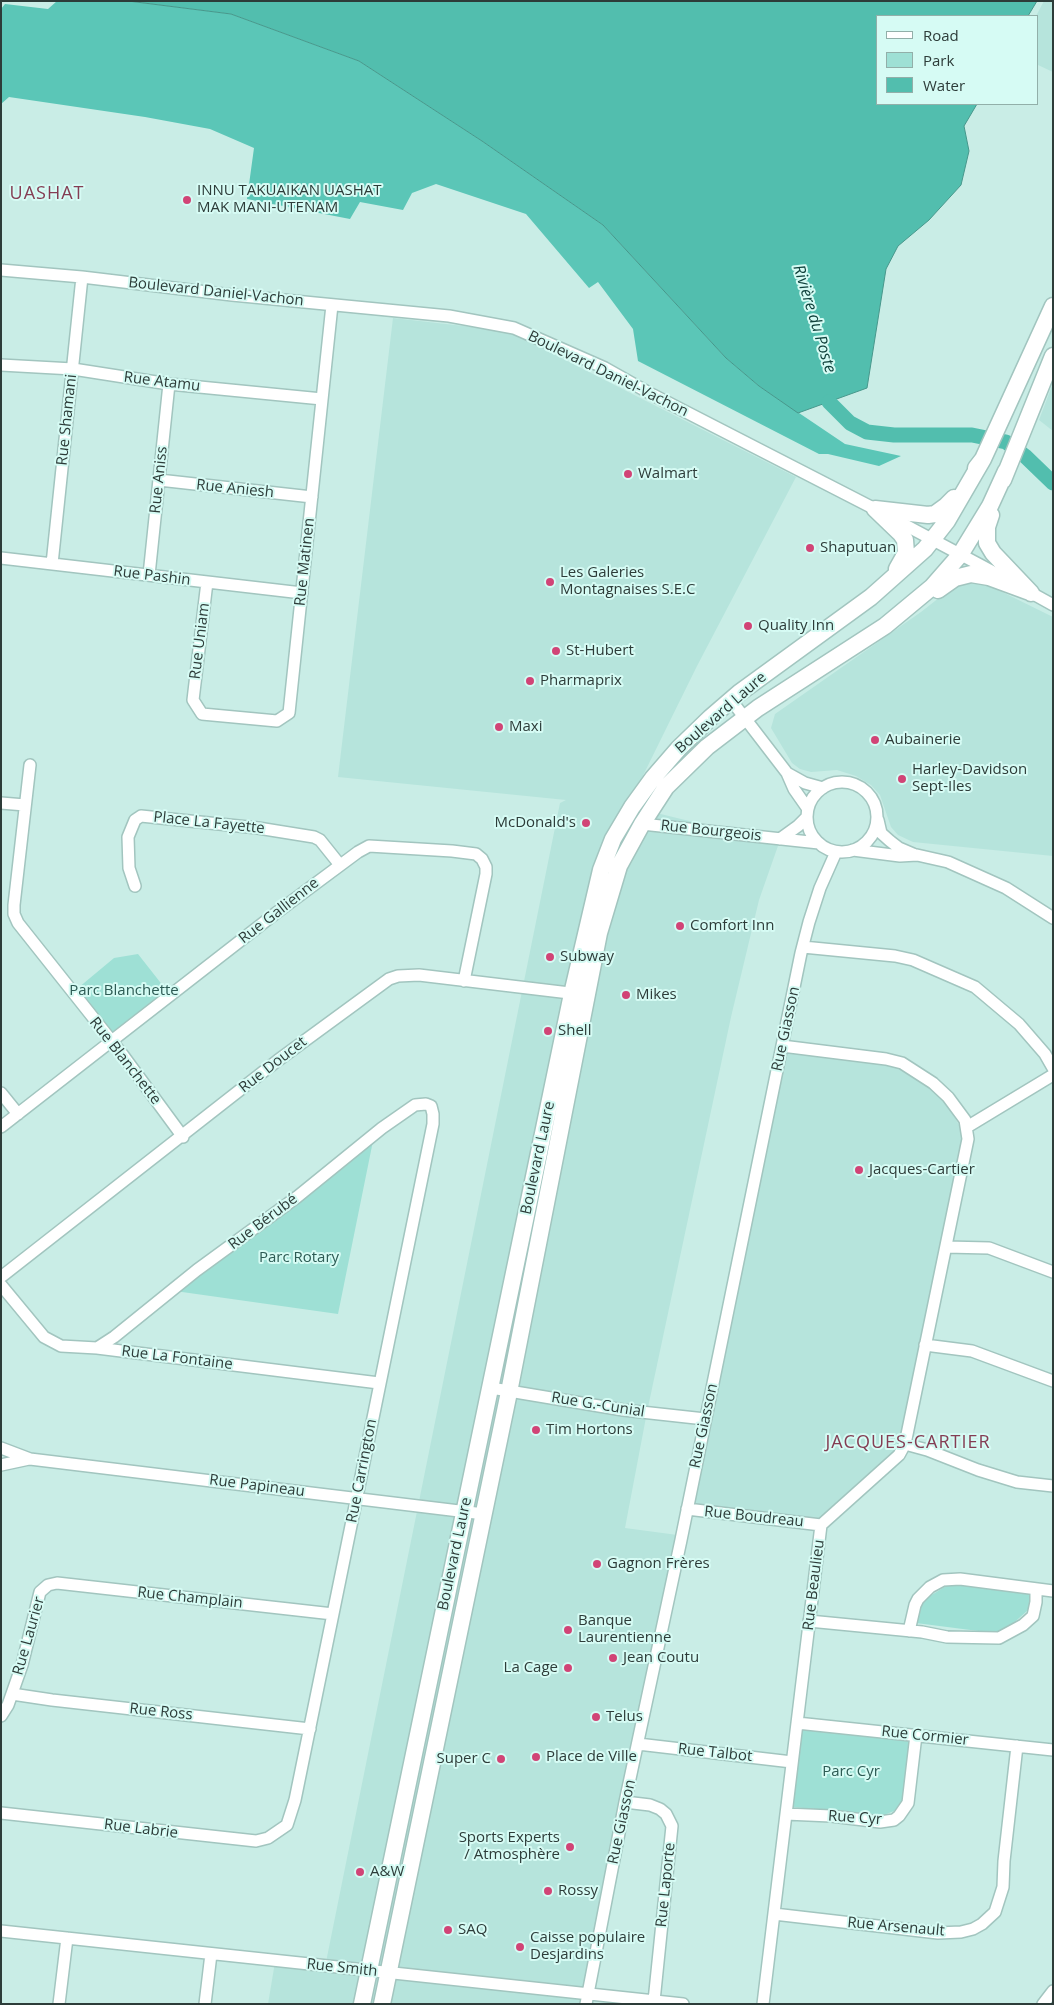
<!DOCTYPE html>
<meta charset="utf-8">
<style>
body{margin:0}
#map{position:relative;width:1054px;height:2005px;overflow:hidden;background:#c9ede6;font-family:"Open Sans",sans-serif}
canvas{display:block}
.frame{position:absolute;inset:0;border:2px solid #2d3c39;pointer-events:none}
.legend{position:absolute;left:876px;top:15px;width:162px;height:90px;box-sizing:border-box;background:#d6fbf4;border:1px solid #92afa9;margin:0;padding:6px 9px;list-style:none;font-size:15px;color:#2d3c39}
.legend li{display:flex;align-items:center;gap:10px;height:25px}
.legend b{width:25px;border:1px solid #92afa9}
</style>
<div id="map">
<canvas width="1054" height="2005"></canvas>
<div class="frame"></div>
<ul class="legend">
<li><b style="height:6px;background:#fff"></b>Road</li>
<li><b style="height:14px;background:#9ee0d5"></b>Park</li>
<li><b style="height:14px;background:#52beae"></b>Water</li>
</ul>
</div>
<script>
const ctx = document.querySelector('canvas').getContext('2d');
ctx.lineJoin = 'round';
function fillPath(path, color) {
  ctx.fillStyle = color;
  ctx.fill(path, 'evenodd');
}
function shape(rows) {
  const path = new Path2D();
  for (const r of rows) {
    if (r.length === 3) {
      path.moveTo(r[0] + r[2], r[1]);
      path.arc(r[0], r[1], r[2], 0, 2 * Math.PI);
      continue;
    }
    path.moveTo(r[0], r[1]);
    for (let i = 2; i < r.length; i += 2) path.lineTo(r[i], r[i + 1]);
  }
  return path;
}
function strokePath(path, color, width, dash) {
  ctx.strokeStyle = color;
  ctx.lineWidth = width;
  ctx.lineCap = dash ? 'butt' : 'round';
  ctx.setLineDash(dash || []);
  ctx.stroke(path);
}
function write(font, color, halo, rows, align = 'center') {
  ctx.font = font + ' "Open Sans",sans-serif';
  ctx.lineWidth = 4;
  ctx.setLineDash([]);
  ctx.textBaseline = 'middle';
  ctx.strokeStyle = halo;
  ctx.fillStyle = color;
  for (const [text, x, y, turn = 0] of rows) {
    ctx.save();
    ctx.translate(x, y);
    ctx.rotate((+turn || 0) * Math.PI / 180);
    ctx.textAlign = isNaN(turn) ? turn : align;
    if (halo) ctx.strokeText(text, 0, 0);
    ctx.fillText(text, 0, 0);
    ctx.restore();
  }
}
const built = shape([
 [1044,1,1053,1,1053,72,1038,65,1038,16,1036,16],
 [393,318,481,328,514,334,796,477,697,666,628,806,779,843,759,900,731,1017,647,1412,625,1528,685,1536,592,2004,268,2004,276,1956,326,1962,560,803,566,800,338,777],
 [1053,383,1053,431,1039,420],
 [966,583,984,583,1053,617,1053,856,913,842,898,835,891,827,880,795,871,785,856,776,837,770,811,772,800,769,792,763,771,728,775,714,921,612,954,586],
 [787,1050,897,1067,934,1089,945,1101,959,1125,964,1138,899,1448,819,1521,690,1506]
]);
const green = shape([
 [138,954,171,996,109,1042,72,993,114,958],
 [374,1136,338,1314,175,1291],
 [951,1583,1032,1591,1030,1605,1027,1611,1009,1627,994,1633,916,1623,917,1614,924,1601,930,1596],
 [801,1727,911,1738,906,1793,901,1803,894,1811,884,1815,792,1807]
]);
const forest = shape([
 [57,1,128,1,231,14,359,61,482,141,603,225,726,358,759,386,845,444,901,456,879,466,828,454,819,454,638,361,633,329,598,282,589,288,526,214,436,184,412,193,403,210,360,202,350,219,247,199,254,148,210,129,145,117,9,97,1,104,1,9,5,4,48,9]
]);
const water = shape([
 [128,1,1037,1,1028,16,878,16,878,104,977,104,964,126,969,151,961,185,929,220,898,246,886,269,867,388,798,413,759,386,726,358,603,225,482,141,359,61,231,14,128,1]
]);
const river = shape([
 [829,402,850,423,867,432,894,435,972,435,1006,442,1025,456,1053,483]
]);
const minor = shape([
 [1,270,82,277,232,295,449,316,514,328,605,368,653,395,875,509,999,575],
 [1,365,73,369,169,384,322,399],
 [159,480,312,497],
 [1,558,302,593],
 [52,564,82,277],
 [149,575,169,384],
 [207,582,193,700,202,714,277,721,289,713,332,305],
 [1026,590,1053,605],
 [731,700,787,773,794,789,808,809],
 [30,765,14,905,14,914,18,923,122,1054,183,1137],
 [787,773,805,783,823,788],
 [842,817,35],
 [1,803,25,805],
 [878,820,881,833,890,841,899,848,913,854],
 [642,824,819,843],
 [780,839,798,826,807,817],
 [853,850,900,856,917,855,948,862,1006,888,1053,918],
 [135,886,129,868,128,837,135,820,141,816,258,828,314,837,320,840,340,865],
 [803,947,895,956,913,960,975,987,1019,1024,1045,1054,1053,1068],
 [1,1093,18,1114],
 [1,1127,276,913,358,852,369,846,452,851,476,854,482,859,486,867,486,874,464,981],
 [967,1127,1053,1075],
 [946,1247,989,1248,1053,1272],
 [1,1277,277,1061,389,979,398,976,419,975,578,994],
 [1,1285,44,1337,61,1346,97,1348,379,1383],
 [925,1345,972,1351,1053,1381],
 [491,1388,623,1410,705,1419],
 [905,1444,927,1450,978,1470,1017,1482,1053,1486],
 [1,1448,30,1459,484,1514],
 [1,1465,29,1459],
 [687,1509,821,1525],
 [809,1621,922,1632,947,1637,999,1638,1023,1625,1033,1616,1036,1602,1036,1589],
 [909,1631,915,1605,918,1599,930,1587,943,1580,960,1579,1053,1591],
 [12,1694,52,1700,310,1729],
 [1,1716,8,1705,22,1665,40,1592,48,1585,57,1583,333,1614],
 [797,1723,1053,1750],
 [638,1744,792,1762],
 [625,1802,650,1805,660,1809,666,1814,672,1826,654,2001],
 [1,1813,256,1841,268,1838,287,1825,295,1800,433,1124,433,1114,431,1106,426,1104,415,1105,382,1128,297,1197,197,1270,114,1337,97,1348],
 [786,1814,831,1816,880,1822,894,1820,899,1816,908,1803,916,1735],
 [774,1914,938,1933,961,1932,973,1929,982,1924,995,1912,1003,1887,1004,1861,1017,1746],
 [1,1931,683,2004],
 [59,2004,67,1938],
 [205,2004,211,1954],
 [586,2004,625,1802,681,1540,801,953,809,922,820,888,836,852],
 [763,2004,821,1525,899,1455,905,1444,968,1139,965,1120,948,1097,933,1083,902,1063,886,1059,782,1046],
 [1043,2004,1053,1991]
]);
const highway = shape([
 [976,468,983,459,1053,306],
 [1003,480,1053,356],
 [875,509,928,515,935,514,946,506,954,498],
 [875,509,901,534,905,540,906,553,897,569],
 [991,515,987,527,987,543,993,553,1031,593],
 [938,590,955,578,971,574,989,577,1027,591],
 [362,2004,572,994,601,870,613,839,632,807,653,778,679,748,710,718,739,693,871,597,925,549,947,521,983,459],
 [382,2004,509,1392,599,933,619,866,642,824,666,787,707,747,758,708,885,626,932,587,960,555,990,506,1006,471]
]);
const markers = [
 [187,200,5,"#d14476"],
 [628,474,5,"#d14476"],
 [810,548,5,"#d14476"],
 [550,582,5,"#d14476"],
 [748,626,5,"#d14476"],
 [556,651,5,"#d14476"],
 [530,681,5,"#d14476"],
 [499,727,5,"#d14476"],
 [875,740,5,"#d14476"],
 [902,779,5,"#d14476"],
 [586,823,5,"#d14476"],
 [680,926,5,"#d14476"],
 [550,957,5,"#d14476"],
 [626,995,5,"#d14476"],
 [548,1031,5,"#d14476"],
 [859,1170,5,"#d14476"],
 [536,1430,5,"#d14476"],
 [597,1564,5,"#d14476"],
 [568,1630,5,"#d14476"],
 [613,1658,5,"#d14476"],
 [568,1668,5,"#d14476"],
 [596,1717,5,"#d14476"],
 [536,1757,5,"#d14476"],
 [501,1759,5,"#d14476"],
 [570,1847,5,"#d14476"],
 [360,1872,5,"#d14476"],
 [548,1891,5,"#d14476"],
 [448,1930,5,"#d14476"],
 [520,1947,5,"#d14476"]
];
const poiNames = [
 ["INNU TAKUAIKAN UASHAT",197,191],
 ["MAK MANI-UTENAM",197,208],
 ["Walmart",638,474],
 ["Shaputuan",820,548],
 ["Les Galeries",560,573],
 ["Montagnaises S.E.C",560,590],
 ["Quality Inn",758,626],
 ["St-Hubert",566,651],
 ["Pharmaprix",540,681],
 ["Maxi",509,727],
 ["Aubainerie",885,740],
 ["Harley-Davidson",912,770],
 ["Sept-Iles",912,787],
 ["McDonald's",576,823,"right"],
 ["Comfort Inn",690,926],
 ["Subway",560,957],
 ["Mikes",636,995],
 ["Shell",558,1031],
 ["Jacques-Cartier",869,1170],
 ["Tim Hortons",546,1430],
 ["Gagnon Frères",607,1564],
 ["Banque",578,1621],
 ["Laurentienne",578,1638],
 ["Jean Coutu",623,1658],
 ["La Cage",558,1668,"right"],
 ["Telus",606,1717],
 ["Place de Ville",546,1757],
 ["Super C",491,1759,"right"],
 ["Sports Experts",560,1838,"right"],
 ["/ Atmosphère",560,1855,"right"],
 ["A&W",370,1872],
 ["Rossy",558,1891],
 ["SAQ",458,1930],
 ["Caisse populaire",530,1938],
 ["Desjardins",530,1955]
];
const streetNames = [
 ["Boulevard Daniel-Vachon",216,292,6],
 ["Boulevard Daniel-Vachon",608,374,26],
 ["Rue Atamu",162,382,7],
 ["Rue Shamani",67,420,-84],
 ["Rue Aniss",159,480,-84],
 ["Rue Aniesh",235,489,6],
 ["Rue Matinen",305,562,-84],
 ["Rue Pashin",152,576,7],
 ["Rue Uniam",200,641,-83],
 ["Boulevard Laure",721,713,-41],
 ["Place La Fayette",209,823,6],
 ["Rue Bourgeois",711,831,6],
 ["Rue Gallienne",279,911,-38],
 ["Rue Giasson",786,1029,-78],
 ["Rue Blanchette",125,1061,52],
 ["Rue Doucet",273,1065,-38],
 ["Boulevard Laure",538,1158,-78],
 ["Rue Bérubé",263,1222,-37],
 ["Rue La Fontaine",177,1358,7],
 ["Rue G.-Cunial",598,1405,9],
 ["Rue Giasson",704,1426,-78],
 ["Rue Carrington",362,1471,-79],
 ["Rue Papineau",257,1486,7],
 ["Rue Boudreau",754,1517,6],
 ["Boulevard Laure",455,1554,-78],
 ["Rue Beaulieu",814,1585,-83],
 ["Rue Champlain",190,1598,6],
 ["Rue Laurier",29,1636,-74],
 ["Rue Ross",161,1712,6],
 ["Rue Cormier",925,1736,6],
 ["Rue Talbot",715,1753,6],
 ["Rue Cyr",855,1818,4],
 ["Rue Giasson",622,1822,-78],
 ["Rue Labrie",141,1829,7],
 ["Rue Laporte",666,1885,-84],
 ["Rue Arsenault",896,1927,5],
 ["Rue Smith",342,1968,6]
];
const parkNames = [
 ["Parc Blanchette",124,991],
 ["Parc Rotary",299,1258],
 ["Parc Cyr",851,1772]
];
const waterNames = [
 ["Rivière du Poste",814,319,73]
];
const quarterNames = [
 ["UASHAT",47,194],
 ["JACQUES-CARTIER",908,1443]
];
fillPath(built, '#b6e4dc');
fillPath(green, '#9ee0d5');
fillPath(forest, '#5bc6b7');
fillPath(water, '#52beae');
strokePath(water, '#47978b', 1);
strokePath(river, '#52beae', 15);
strokePath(minor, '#a2c5bf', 14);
strokePath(highway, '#a2c5bf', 19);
strokePath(minor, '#fff', 11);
strokePath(highway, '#fff', 16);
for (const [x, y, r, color] of markers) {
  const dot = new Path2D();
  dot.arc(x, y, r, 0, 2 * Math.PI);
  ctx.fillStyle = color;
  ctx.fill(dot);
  strokePath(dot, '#d6fbf4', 2);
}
write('15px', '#2d3c39', '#d6fbf4', poiNames, 'left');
write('15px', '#2d3c39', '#d6fbf4', streetNames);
write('15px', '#2d5b54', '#d6fbf4', parkNames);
write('italic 16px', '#10413b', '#d6fbf4', waterNames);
ctx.letterSpacing = '1px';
write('18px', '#843d53', '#d6fbf4', quarterNames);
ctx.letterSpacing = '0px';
</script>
